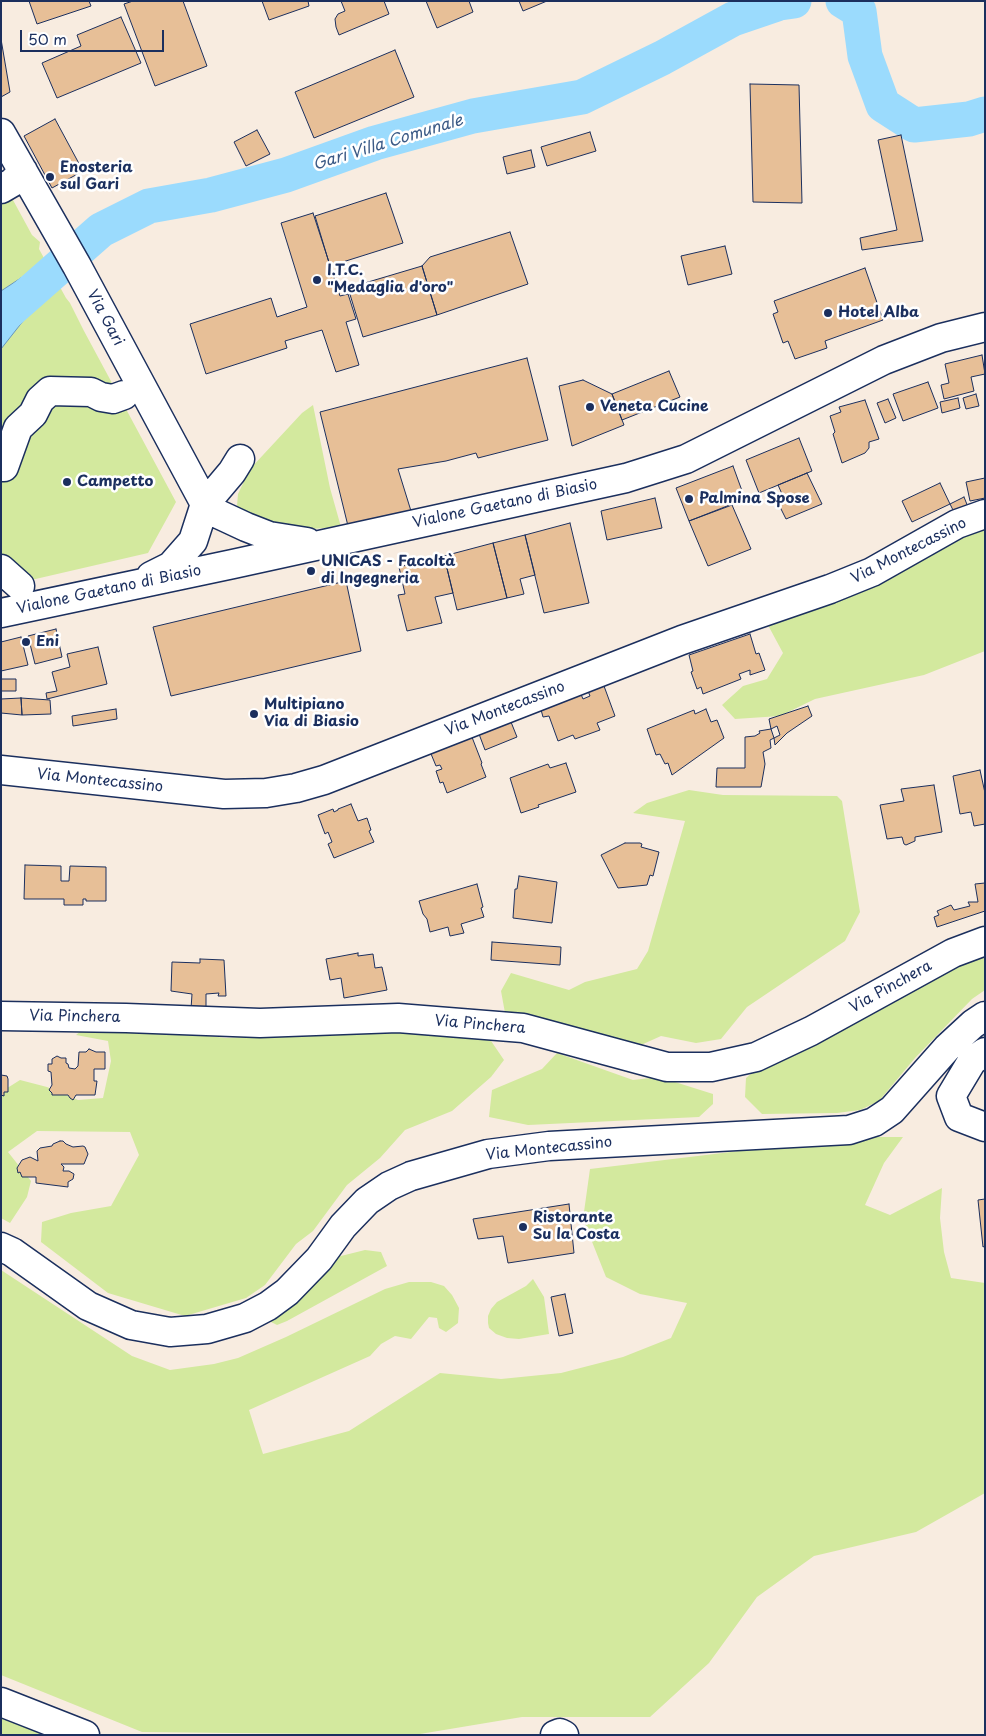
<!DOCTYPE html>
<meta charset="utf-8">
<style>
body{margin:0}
#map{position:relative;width:986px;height:1736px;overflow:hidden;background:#f8ece0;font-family:"Playpen Sans",sans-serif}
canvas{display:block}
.frame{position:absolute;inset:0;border:2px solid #1b2f5e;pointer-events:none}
.scale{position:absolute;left:20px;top:30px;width:144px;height:22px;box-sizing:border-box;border:2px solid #1b2f5e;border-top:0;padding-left:6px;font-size:15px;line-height:18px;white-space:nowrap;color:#1b2f5e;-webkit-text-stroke:4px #fff;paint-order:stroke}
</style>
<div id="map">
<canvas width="986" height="1736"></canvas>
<div class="frame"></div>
<div class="scale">50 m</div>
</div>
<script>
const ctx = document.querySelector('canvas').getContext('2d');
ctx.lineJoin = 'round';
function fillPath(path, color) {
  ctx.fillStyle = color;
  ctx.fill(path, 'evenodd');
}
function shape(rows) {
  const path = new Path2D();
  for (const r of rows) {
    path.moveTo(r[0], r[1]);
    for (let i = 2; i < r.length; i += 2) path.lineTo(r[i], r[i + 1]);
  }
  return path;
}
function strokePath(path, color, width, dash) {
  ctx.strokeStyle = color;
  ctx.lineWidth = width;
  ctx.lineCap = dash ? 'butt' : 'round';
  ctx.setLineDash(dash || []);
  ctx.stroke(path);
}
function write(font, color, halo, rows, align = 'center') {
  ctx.font = font + ' "Playpen Sans",sans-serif';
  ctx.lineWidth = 5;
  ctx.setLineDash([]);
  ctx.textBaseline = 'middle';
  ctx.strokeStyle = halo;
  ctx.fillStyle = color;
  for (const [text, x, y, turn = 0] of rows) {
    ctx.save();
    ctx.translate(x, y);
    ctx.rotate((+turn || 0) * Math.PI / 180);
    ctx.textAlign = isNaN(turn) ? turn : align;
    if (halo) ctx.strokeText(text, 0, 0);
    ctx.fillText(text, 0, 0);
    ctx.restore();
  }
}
const green = shape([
 [1,178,32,235,40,242,39,249,66,298,70,303,84,331,176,502,148,553,1,587],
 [313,405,330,488,341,527,295,530,247,516,237,506,238,494,250,469,302,413],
 [985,516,985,651,924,675,815,699,780,716,735,719,722,705,743,686,767,679,783,653,769,627,772,610],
 [689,790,723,795,837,796,842,801,860,912,845,941,747,1007,721,1039,696,1043,661,1036,641,1045,505,1013,501,991,511,973,569,990,585,982,637,969,648,951,685,821,633,813,647,803],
 [985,944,985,990,972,999,915,1058,879,1101,860,1110,837,1113,762,1114,745,1097,746,1078,772,1056],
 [90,1023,226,1038,384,1029,487,1035,504,1060,491,1077,452,1111,405,1130,380,1158,347,1185,313,1231,296,1244,265,1285,246,1298,185,1316,108,1293,41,1242,42,1222,71,1213,111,1206,139,1155,130,1132,37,1131,8,1152,31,1181,27,1197,10,1223,1,1218,1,1092,20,1080,47,1087,78,1100,103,1098,111,1061,108,1041,76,1035],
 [557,1053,633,1080,659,1077,713,1094,713,1104,699,1117,528,1125,489,1117,492,1090,542,1069],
 [855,1137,903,1137,884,1163,865,1205,890,1215,942,1188,940,1218,944,1252,951,1278,985,1283,985,1493,916,1532,814,1556,757,1597,709,1663,650,1717,522,1717,414,1735,142,1732,1,1675,1,1270,132,1356,170,1370,214,1364,238,1358,286,1337,385,1289,409,1282,431,1282,444,1286,452,1295,459,1308,458,1323,446,1332,439,1328,437,1318,429,1317,411,1339,395,1336,381,1344,370,1356,249,1410,263,1454,349,1431,440,1373,501,1379,561,1373,623,1357,671,1338,687,1303,640,1294,606,1277,583,1219,590,1169],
 [365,1250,381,1252,387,1266,287,1321,277,1325,271,1322,269,1318,271,1313,337,1257],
 [533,1279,544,1297,549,1334,519,1339,507,1338,496,1334,489,1328,488,1323,488,1316,491,1309,497,1302,526,1286],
 [1,1714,50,1735,1,1735]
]);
const water = shape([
 [45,267,53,272,55,278,54,284,49,291,42,297,1,349,1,291,36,268,45,267]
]);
const river = shape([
 [843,1,859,11,865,56,883,105,914,125,969,119,985,114],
 [1,318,101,230,149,206,211,195,286,175,375,143,473,116,582,97,662,58,733,19,780,3,794,1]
]);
const building = shape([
 [29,1,89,1,91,6,37,24,29,1],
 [133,1,183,1,207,66,155,86,124,4,133,1],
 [262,1,308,1,309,6,269,20,262,1],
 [341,1,384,1,389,14,339,35,336,27,335,19,338,14,345,11,341,1],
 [426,1,469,1,473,12,437,28,426,1],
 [519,1,547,1,523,11,519,1],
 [121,17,141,63,57,98,42,63,81,46,77,35,121,17],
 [1,39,10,92,1,97,1,39],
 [395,50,414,97,314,138,295,92,395,50],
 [750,84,799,85,802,203,753,202,750,84],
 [55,119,83,171,52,188,24,136,55,119],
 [257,130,270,154,246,166,234,142,257,130],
 [590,132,596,151,547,166,541,147,590,132],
 [901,135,923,241,862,250,860,238,897,230,878,140,901,135],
 [531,150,535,167,507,174,503,157,531,150],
 [386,193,403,243,330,266,315,216,386,193],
 [313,213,340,296,348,294,356,319,346,322,359,365,336,372,322,330,285,341,287,348,206,374,190,324,271,298,277,317,307,307,281,223,313,213],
 [510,232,528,284,437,315,422,266,430,257,510,232],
 [725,246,732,274,688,285,681,256,725,246],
 [422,266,437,315,363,337,348,288,422,266],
 [865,268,883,320,825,341,827,348,795,359,788,341,783,343,773,314,778,312,774,301,865,268],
 [982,355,985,374,971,377,974,391,944,399,941,385,949,383,945,364,982,355],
 [527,358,548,440,478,458,476,453,446,461,398,469,411,511,348,526,320,412,527,358],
 [669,371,680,397,622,420,612,394,669,371],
 [583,380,612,394,624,425,572,446,559,386,583,380],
 [928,382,938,408,903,421,893,394,928,382],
 [976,394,979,406,966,409,963,398,976,394],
 [958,398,960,408,942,413,940,402,958,398],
 [888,399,896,418,885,423,877,403,888,399],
 [865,400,879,439,869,442,869,448,865,453,842,463,833,434,835,432,830,416,841,412,839,407,865,400],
 [799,438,812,471,759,493,746,460,799,438],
 [733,466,745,499,689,521,676,488,733,466],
 [807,473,822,504,786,519,775,497,782,494,778,485,807,473],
 [985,478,985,498,970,501,966,482,985,478],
 [940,483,950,504,912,522,902,501,940,483],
 [964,497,968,507,955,514,950,504,964,497],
 [655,498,662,528,607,540,601,511,655,498],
 [732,505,751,549,708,566,689,521,732,505],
 [570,523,589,603,544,613,525,535,570,523],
 [525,535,535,575,520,579,524,594,507,598,493,543,525,535],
 [493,543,507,598,457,610,444,556,493,543],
 [444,556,453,593,435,597,442,623,407,631,398,595,405,594,399,567,444,556],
 [346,581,361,651,171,696,153,627,346,581],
 [56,629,62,657,35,664,28,636,56,629],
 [750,634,756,654,759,653,765,670,750,675,750,670,739,674,741,679,703,694,701,687,697,689,691,672,693,671,689,655,750,634],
 [21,637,28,665,1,671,1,642,21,637],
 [98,647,107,684,47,699,46,693,57,691,52,672,70,667,67,654,98,647],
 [1,679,16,679,16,691,1,691,1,679],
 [604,686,615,716,597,723,600,730,575,739,573,735,558,741,549,716,543,717,540,706,580,692,583,699,590,696,588,691,604,686],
 [21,698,22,715,1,713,1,699,21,698],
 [21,698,50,700,51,714,22,715,21,698],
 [808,706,812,716,787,733,775,745,774,738,780,735,777,726,771,729,769,719,808,706],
 [116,709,117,719,73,726,72,716,116,709],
 [706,709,711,722,717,720,724,738,672,775,668,763,665,764,660,754,656,755,647,729,694,710,695,714,706,709],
 [511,722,517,737,485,750,479,734,511,722],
 [771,729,774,738,770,740,771,748,763,752,765,764,761,787,716,787,717,768,745,768,745,737,755,736,760,733,759,731,771,729],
 [470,732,482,763,481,764,486,777,447,793,443,782,440,783,436,771,442,769,440,765,436,766,429,749,470,732],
 [566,763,576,792,538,805,539,807,521,813,510,778,548,764,550,768,566,763],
 [980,770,985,793,985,824,974,826,971,812,960,814,953,776,980,770],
 [934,785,942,832,915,837,915,841,906,845,904,844,902,837,887,839,880,805,904,801,901,789,934,785],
 [351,804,358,821,367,818,371,830,369,831,374,842,334,858,328,844,332,842,328,832,325,834,318,815,333,809,334,812,338,810,338,809,351,804],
 [625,843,640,843,642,844,641,847,659,852,653,876,650,875,647,885,618,888,601,855,625,843],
 [25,865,61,866,61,881,69,881,70,866,106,867,106,901,86,901,86,899,83,899,83,905,64,905,64,899,24,899,25,865],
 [519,876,557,882,552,923,513,918,515,889,517,889,519,876],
 [985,883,985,911,937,927,934,917,939,915,937,911,951,905,954,910,970,906,968,902,978,902,975,884,985,883],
 [477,884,483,907,481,908,484,917,461,924,464,933,450,936,448,927,430,932,427,919,423,914,419,901,477,884],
 [492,942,561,947,560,965,491,960,492,942],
 [358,953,358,956,373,954,375,968,382,967,387,990,344,998,341,978,330,980,326,959,358,953],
 [200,959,224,960,226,996,218,996,219,993,206,994,206,1009,191,1009,192,994,171,991,172,962,200,963,200,959],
 [89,1049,96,1052,105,1052,105,1069,94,1069,94,1081,97,1081,95,1095,76,1095,73,1100,70,1098,68,1095,52,1095,52,1093,49,1090,52,1085,51,1072,48,1071,48,1064,52,1064,52,1059,57,1056,61,1058,66,1058,66,1063,68,1064,69,1068,75,1069,78,1066,79,1052,86,1052,89,1049],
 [1,1075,7,1076,8,1079,8,1092,4,1092,4,1096,1,1095,1,1075],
 [60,1141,63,1141,66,1144,73,1147,83,1146,85,1147,88,1154,84,1164,61,1164,64,1167,63,1171,69,1171,74,1174,73,1179,68,1182,68,1187,36,1183,36,1177,22,1177,20,1172,18,1173,17,1168,22,1160,30,1157,38,1161,37,1151,40,1148,52,1146,53,1144,60,1141],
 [985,1199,985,1246,983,1247,978,1200,985,1199],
 [569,1204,574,1253,508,1263,503,1236,478,1239,473,1219,569,1204],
 [565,1294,573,1333,559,1336,551,1297,565,1294]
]);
const minor = shape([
 [1,133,77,266,205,504,216,513,246,527,269,536,307,542],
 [1,189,13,182,23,171],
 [4,467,18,428,33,414,40,400,50,391,91,392,101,397,113,399,124,395],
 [1,569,20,586],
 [151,576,171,566,193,541,205,504,232,472,240,459],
 [1,613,233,564,626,478,686,459,884,360,941,338,985,327],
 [1,770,224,794,266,793,296,788,324,780,682,640,830,589,872,572,957,524,985,514],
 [1,1016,126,1018,260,1023,398,1018,523,1028,667,1067,711,1067,756,1057,811,1031,953,953,985,941],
 [985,1052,972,1061,951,1096,959,1117,985,1127],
 [1,1247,12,1252,88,1306,131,1325,170,1332,207,1329,245,1318,268,1306,287,1292,319,1259,343,1226,367,1201,389,1186,411,1176,488,1154,549,1146,849,1130,874,1122,892,1110,947,1048,973,1024,985,1016],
 [1,1702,85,1735],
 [555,1735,560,1733,564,1735]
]);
const markers = [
 [50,177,5,"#1b2f5e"],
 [317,280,5,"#1b2f5e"],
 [828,313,5,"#1b2f5e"],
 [590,407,5,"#1b2f5e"],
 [67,482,5,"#1b2f5e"],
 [689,499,5,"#1b2f5e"],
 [311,571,5,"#1b2f5e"],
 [26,642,5,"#1b2f5e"],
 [254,714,5,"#1b2f5e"],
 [523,1227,5,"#1b2f5e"]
];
const poiNames = [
 ["Enosteria",60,168],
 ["sul Gari",60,185],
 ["I.T.C.",327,271],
 ["\"Medaglia d'oro\"",327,288],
 ["Hotel Alba",838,313],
 ["Veneta Cucine",600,407],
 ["Campetto",77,482],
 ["Palmina Spose",699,499],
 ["UNICAS - Facoltà",321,562],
 ["di Ingegneria",321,579],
 ["Eni",36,642],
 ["Multipiano",264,705],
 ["Via di Biasio",264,722],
 ["Ristorante",533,1218],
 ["Su la Costa",533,1235]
];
const streetNames = [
 ["Via Gari",105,318,62],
 ["Vialone Gaetano di Biasio",505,504,-12],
 ["Via Montecassino",909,551,-27],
 ["Vialone Gaetano di Biasio",109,590,-12],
 ["Via Montecassino",505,709,-21],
 ["Via Montecassino",100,781,6],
 ["Via Pinchera",891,987,-29],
 ["Via Pinchera",75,1017,1],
 ["Via Pinchera",480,1025,5],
 ["Via Montecassino",549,1149,-6]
];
const waterNames = [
 ["Gari Villa Comunale",388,143,-17]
];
fillPath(green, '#d3e99e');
fillPath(water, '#9bdbfd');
strokePath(water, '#6896bd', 1);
strokePath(river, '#9bdbfd', 35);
fillPath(building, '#e7bf97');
strokePath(building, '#1b2f5e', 1);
strokePath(minor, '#1b2f5e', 31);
strokePath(minor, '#fff', 28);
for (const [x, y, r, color] of markers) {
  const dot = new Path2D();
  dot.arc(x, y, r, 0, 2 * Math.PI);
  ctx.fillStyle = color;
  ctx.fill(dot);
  strokePath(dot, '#fff', 2);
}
write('bold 15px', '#1b2f5e', '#fff', poiNames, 'left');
write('15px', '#1b2f5e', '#fff', streetNames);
write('italic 16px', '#3b5a86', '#fff', waterNames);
</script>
